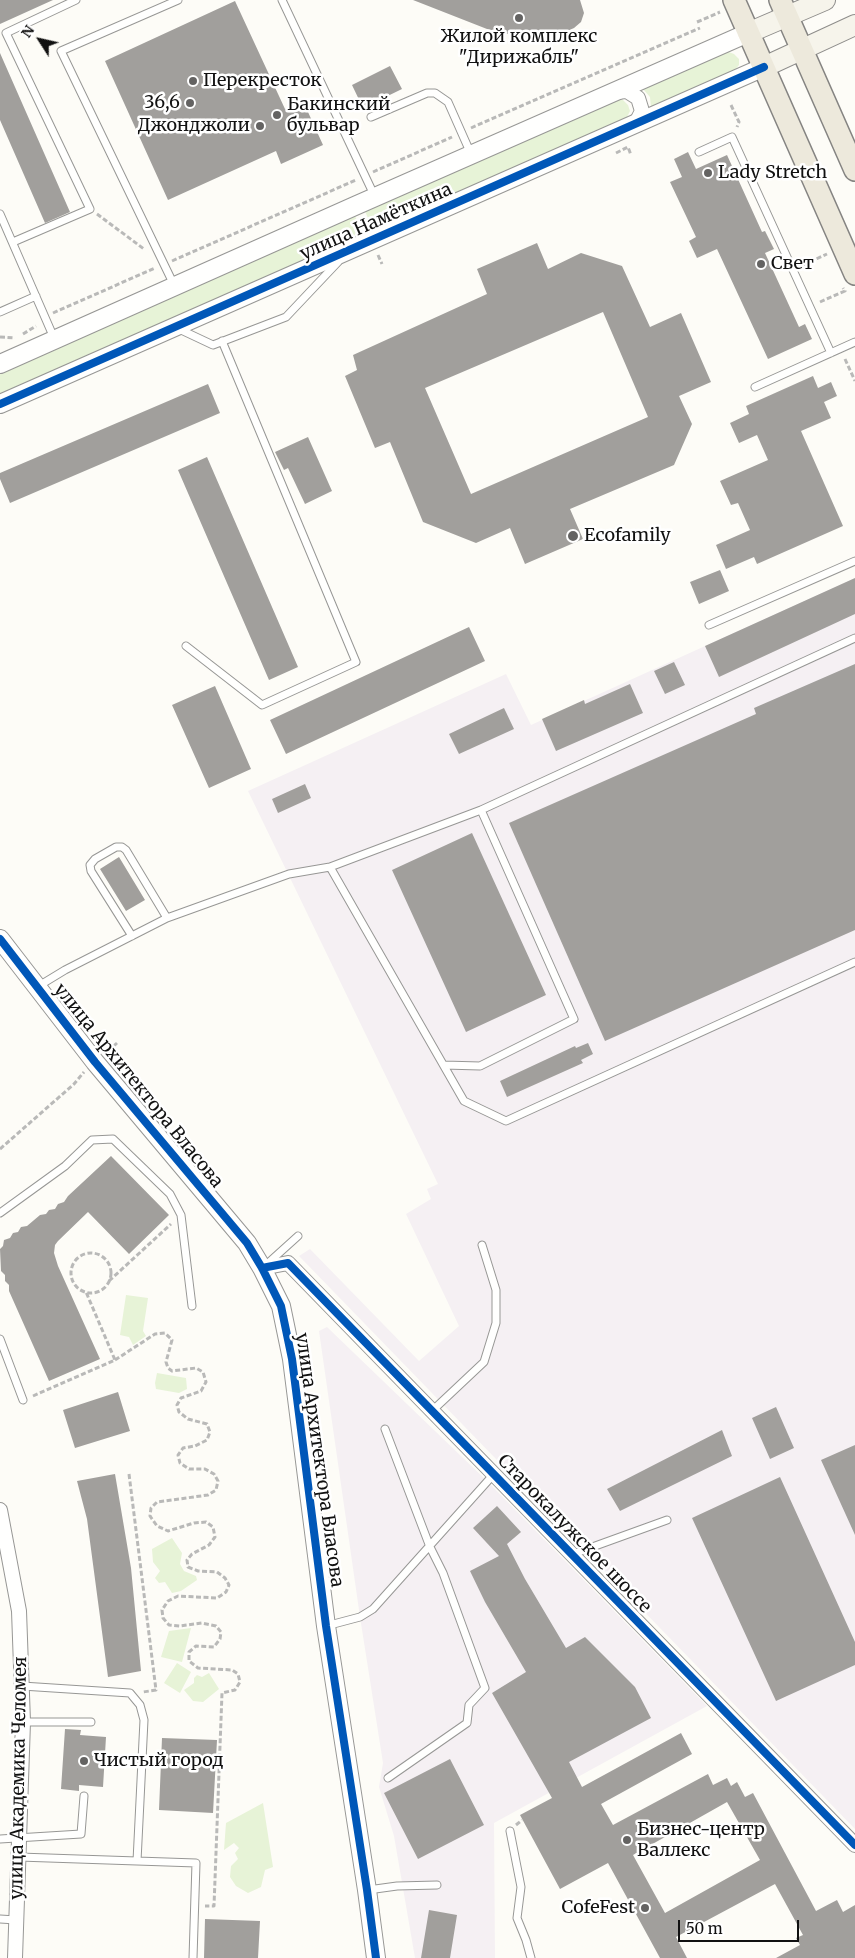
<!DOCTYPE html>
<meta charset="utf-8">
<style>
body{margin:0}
#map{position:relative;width:855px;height:1958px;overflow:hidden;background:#fdfcf7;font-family:Merriweather,serif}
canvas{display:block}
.north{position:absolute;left:15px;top:15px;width:50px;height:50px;-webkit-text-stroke:4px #fff;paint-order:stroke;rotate:305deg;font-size:14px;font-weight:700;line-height:20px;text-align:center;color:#111}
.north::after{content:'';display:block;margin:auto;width:18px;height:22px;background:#111;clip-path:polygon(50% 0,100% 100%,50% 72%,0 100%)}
.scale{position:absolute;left:678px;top:1920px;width:121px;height:22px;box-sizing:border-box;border:2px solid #111;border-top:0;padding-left:6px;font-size:15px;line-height:18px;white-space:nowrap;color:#111;-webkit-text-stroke:4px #fff;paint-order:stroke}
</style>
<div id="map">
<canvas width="855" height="1958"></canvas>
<div class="north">N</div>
<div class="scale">50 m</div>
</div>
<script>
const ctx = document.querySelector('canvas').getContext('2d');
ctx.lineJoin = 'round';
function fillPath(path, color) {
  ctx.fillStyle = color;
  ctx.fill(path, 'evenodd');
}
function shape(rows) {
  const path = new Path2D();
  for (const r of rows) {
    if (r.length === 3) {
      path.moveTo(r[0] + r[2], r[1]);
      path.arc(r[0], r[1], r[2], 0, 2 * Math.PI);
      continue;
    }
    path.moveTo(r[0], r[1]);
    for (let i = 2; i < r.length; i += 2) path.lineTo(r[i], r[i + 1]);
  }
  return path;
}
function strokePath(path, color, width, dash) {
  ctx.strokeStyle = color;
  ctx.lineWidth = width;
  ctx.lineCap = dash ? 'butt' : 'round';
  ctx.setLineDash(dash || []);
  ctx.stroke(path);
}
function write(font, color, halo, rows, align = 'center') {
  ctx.font = font + ' Merriweather,serif';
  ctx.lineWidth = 5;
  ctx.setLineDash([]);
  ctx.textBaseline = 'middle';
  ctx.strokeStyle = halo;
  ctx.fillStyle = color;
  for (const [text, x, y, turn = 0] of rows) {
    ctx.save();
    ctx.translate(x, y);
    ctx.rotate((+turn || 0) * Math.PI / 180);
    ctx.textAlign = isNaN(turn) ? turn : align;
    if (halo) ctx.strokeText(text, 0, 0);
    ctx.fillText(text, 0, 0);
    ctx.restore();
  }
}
const industrial = shape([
 [855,578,855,1829,299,1256,310,1249,419,1361,459,1326,406,1214,431,1199,427,1189,438,1184,248,791,506,674,531,725],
 [327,1327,488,1482,707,1706,494,1823,495,1958,415,1958,394,1836,379,1787,383,1763,360,1617,319,1331]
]);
const green = shape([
 [726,51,734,54,739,59,739,65,734,71,651,108,650,97,643,89],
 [618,98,623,100,628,105,630,111,627,117,373,230,365,211],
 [355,216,363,234,0,394,0,374],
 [126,1295,148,1298,143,1331,146,1336,133,1345,129,1337,120,1335],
 [157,1373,186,1378,187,1389,179,1393,156,1389,155,1383],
 [172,1538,182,1553,180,1564,184,1571,196,1576,197,1580,181,1591,172,1593,165,1582,159,1583,155,1578,160,1571,153,1562,152,1549],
 [191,1628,182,1662,161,1657,169,1631],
 [177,1663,191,1672,180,1693,164,1683],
 [209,1673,219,1689,203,1702,193,1701,184,1690,194,1683,194,1678,197,1675,202,1677],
 [263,1803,273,1867,265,1870,261,1887,248,1893,236,1886,230,1877,231,1866,238,1859,235,1853,239,1848,234,1843,224,1850,226,1823]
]);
const building = shape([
 [0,0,53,0,0,24],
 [413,0,580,0,584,13,581,22,574,28,558,35,540,38,522,37,487,29],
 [235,1,285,109,303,101,323,145,281,164,276,151,168,200,105,61],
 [0,53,70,212,45,223,0,120],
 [390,66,402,89,363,108,352,85],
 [688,152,696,169,727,155,762,232,765,231,774,249,765,253,799,327,805,324,812,339,768,359,717,249,697,258,689,241,696,237,670,182,682,177,674,159],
 [537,243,548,269,581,253,622,266,650,327,681,313,711,382,679,396,692,424,674,465,570,509,583,539,525,564,510,528,476,543,423,522,390,442,375,448,345,376,357,370,353,355,487,294,477,269],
 [603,312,648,417,471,494,425,388],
 [813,376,818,388,831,382,837,396,824,402,831,418,801,431,843,526,757,564,754,557,726,569,716,545,750,530,738,503,731,505,720,481,768,460,757,435,739,443,730,423,749,414,746,406],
 [208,384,220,413,10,503,0,479,0,473],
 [308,437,332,491,305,504,288,468,284,470,275,452],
 [207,457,298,667,269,680,178,470],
 [720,570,729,591,699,604,690,582],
 [855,578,855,614,719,677,705,646],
 [469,627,485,661,286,754,270,720],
 [674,662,685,685,665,694,654,671],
 [855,664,855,930,605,1041,509,823,756,714,754,708],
 [630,684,643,713,556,751,542,719,584,700,585,704],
 [215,686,251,769,209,788,172,705],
 [504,708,514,729,459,754,449,734],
 [305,784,311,798,278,813,272,799],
 [472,833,546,995,466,1032,392,870],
 [119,857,145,900,126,911,100,869],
 [588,1043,593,1054,581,1060,583,1063,507,1097,500,1081,575,1046,576,1048],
 [111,1156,169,1215,129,1254,88,1212,58,1241,55,1245,54,1253,58,1266,100,1359,49,1381,9,1291,9,1285,5,1281,5,1275,1,1271,0,1249,3,1246,4,1240,10,1238,13,1233,18,1232,21,1227,27,1226,40,1215,46,1214,49,1210,55,1209,58,1204,64,1202,68,1196],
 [118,1392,130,1431,75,1448,63,1410],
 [776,1407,794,1448,770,1459,752,1418],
 [722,1430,732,1456,620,1511,607,1489],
 [855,1445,855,1535,821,1460],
 [115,1474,131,1568,141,1671,108,1677,87,1519,77,1481],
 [780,1477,855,1642,855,1665,776,1701,692,1518],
 [497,1506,521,1532,507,1544,525,1579,566,1648,585,1637,635,1687,651,1718,569,1762,582,1787,681,1733,692,1754,601,1804,613,1825,708,1774,713,1785,727,1778,731,1786,737,1782,745,1797,753,1793,816,1911,837,1900,843,1912,855,1905,855,1958,776,1958,800,1945,796,1938,803,1935,775,1884,676,1937,687,1958,660,1958,608,1863,560,1889,520,1815,552,1798,492,1693,526,1672,485,1602,470,1571,499,1556,473,1528],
 [727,1802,760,1860,665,1913,633,1855],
 [65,1729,81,1730,80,1735,106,1737,103,1787,79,1785,79,1791,61,1789],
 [162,1738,217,1740,213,1813,159,1810],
 [450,1759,484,1825,418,1859,384,1793],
 [429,1910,457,1915,450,1958,421,1958],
 [205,1919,260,1921,258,1958,204,1958]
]);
const path = shape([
 [697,22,720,12],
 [731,105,739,122,737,127],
 [471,128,700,28],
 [616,153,628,147,631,155],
 [373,172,452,137],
 [97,214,144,249],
 [378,255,382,264],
 [172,261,356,180],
 [803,265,827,254],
 [820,302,845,291,843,288],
 [53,313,155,268],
 [23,334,36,326],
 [0,337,15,338],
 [845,359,855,381],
 [108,1051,117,1043],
 [0,1149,74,1084,84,1072],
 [91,1273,20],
 [109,1281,171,1224],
 [115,1360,155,1334,165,1333,172,1340,166,1362,168,1368,172,1371,196,1368,203,1372,206,1382,201,1391,181,1398,177,1405,179,1412,188,1419,207,1424,210,1432,207,1440,195,1446,183,1448,178,1455,180,1463,189,1469,205,1469,214,1474,218,1481,216,1490,208,1495,157,1502,151,1508,150,1516,157,1526,168,1531,194,1523,206,1522,213,1527,215,1537,209,1545,192,1554,187,1560,188,1567,198,1571,217,1572,225,1578,229,1585,226,1592,217,1598,178,1596,168,1601,162,1610,163,1618,169,1625,180,1626,202,1623,216,1626,221,1632,220,1639,214,1647,196,1646,189,1652,189,1661,198,1668,232,1670,238,1674,240,1682,235,1690,222,1693,214,1906,205,1906],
 [33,1396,115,1360,86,1292],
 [129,1474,156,1690,143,1692],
 [516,1825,522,1820]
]);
const service = shape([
 [282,0,375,197],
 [371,117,427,93,435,93,448,102,471,154],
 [699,152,732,137,831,353],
 [0,214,54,338],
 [13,242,90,209,6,33,76,0],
 [174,285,61,51,178,0],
 [0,312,36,296],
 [179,329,213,345,286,317,338,262],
 [755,387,855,342],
 [709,625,855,561],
 [186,646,262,705,356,662,222,341],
 [330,867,464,1101,506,1121,855,962],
 [132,936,91,871,90,865,95,859,116,847,122,847,126,850,167,918],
 [37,987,65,970,167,918,289,874,330,867,481,810,855,638],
 [444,1065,480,1066,574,1019,481,810],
 [0,1213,65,1166,92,1140,113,1139,170,1194,181,1215,192,1306],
 [267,1264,298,1236],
 [0,1339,23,1400],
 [433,1410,484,1362,496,1323,496,1290,482,1245],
 [385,1429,430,1547,443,1573,485,1688,469,1705,467,1723,388,1778],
 [573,1554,667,1520],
 [326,1626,360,1617,373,1609,494,1474],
 [22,1686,130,1693,140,1705,144,1720,137,1861],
 [23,1722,91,1722],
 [510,1831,521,1887,517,1918,526,1940,531,1958],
 [0,1839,81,1834,84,1796],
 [19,1857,196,1863,193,1958],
 [368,1890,397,1886,437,1885],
 [0,1919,16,1920]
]);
const minor = shape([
 [615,92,627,91,638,98,642,111,636,123,631,126],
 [262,1268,288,1263,855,1845],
 [0,1510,19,1611,23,1722,15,1958]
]);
const tertiary = shape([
 [0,364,357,205,748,33],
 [0,404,764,67],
 [0,939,95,1062,247,1243,262,1268,281,1306,292,1359,326,1626,367,1890,376,1958]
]);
const secondary = shape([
 [748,33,825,0],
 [764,67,855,25]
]);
const primary = shape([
 [734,0,855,274],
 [780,0,855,170]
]);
const cycleway = shape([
 [0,404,764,67],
 [0,939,95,1062,247,1243,262,1268,281,1306,292,1359,326,1626,367,1890,376,1958],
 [262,1268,288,1263,855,1845]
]);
const markers = [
 [519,18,5,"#646362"],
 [193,81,5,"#646362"],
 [190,103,5,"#646362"],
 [277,115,5,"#646362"],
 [260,126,5,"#646362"],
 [708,173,5,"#646362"],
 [761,264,5,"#646362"],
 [573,536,6,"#646362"],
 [84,1761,5,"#646362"],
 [627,1840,5,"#646362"],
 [645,1908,5,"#646362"]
];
const poiNames = [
 ["Жилой комплекс",519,37,"center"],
 ["\"Дирижабль\"",519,58,"center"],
 ["Перекресток",203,81],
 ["36,6",180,103,"right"],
 ["Бакинский",287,105],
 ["бульвар",287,126],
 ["Джонджоли",250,126,"right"],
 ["Lady Stretch",718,173],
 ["Свет",771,264],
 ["Ecofamily",584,536],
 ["Чистый город",94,1761],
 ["Бизнес-центр",637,1830],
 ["Валлекс",637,1851],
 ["CofeFest",635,1908,"right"]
];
const streetNames = [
 ["улица Намёткина",376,222,-24],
 ["улица Архитектора Власова",138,1086,51],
 ["улица Архитектора Власова",319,1460,82],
 ["Старокалужское шоссе",574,1534,46],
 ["улица Академика Челомея",19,1778,-89]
];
fillPath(industrial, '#f5f0f3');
fillPath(green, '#e7f3d7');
fillPath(building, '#a19f9c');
strokePath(service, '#979795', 9);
strokePath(minor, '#979795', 16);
strokePath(tertiary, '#979795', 20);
strokePath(secondary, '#8e8d8b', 22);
strokePath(primary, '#858482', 24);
strokePath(path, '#b9b9b8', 3, [5, 2.5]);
strokePath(service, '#fffffe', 7);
strokePath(minor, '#fffffe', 14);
strokePath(tertiary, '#fffffe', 18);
strokePath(secondary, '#f6f4eb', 20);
strokePath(primary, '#ede9dc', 21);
strokePath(cycleway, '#0057b8', 8);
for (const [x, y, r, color] of markers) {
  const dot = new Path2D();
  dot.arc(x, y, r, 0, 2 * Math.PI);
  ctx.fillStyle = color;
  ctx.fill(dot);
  strokePath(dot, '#fff', 2);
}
write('18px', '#111', '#fff', poiNames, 'left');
write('18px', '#111', '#fff', streetNames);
</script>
